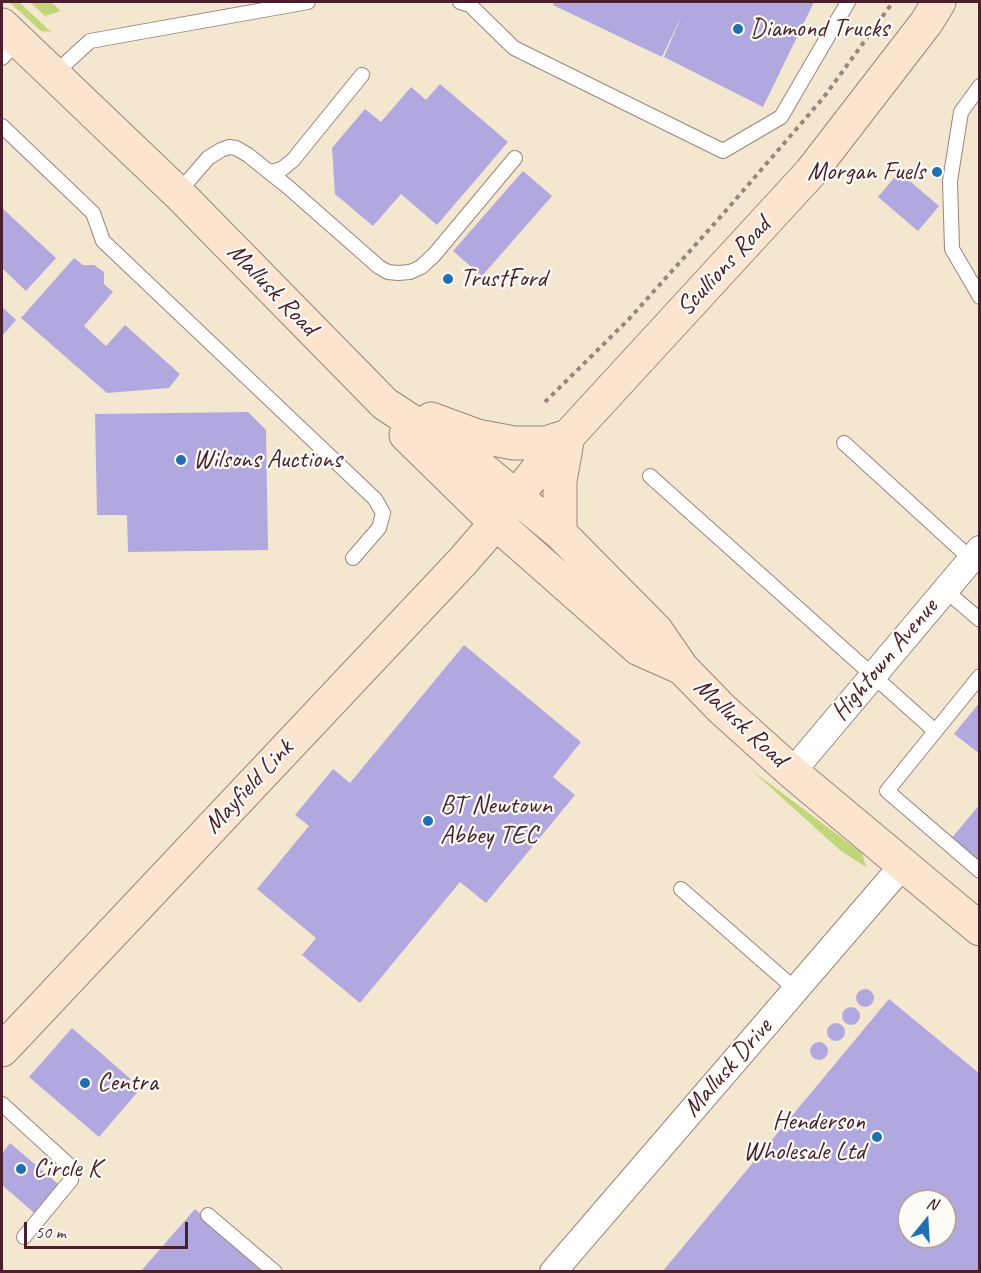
<!DOCTYPE html>
<style>
body{margin:0}
#map{position:relative;width:981px;height:1273px;overflow:hidden;background:#f3e7cf;font-family:Caveat,sans-serif}
canvas{display:block}
.frame{position:absolute;inset:0;border:3px solid #4a1f2b;pointer-events:none}
.north{position:absolute;left:897px;top:1189px;width:60px;height:60px;box-sizing:border-box;background:#fdfcf7;border:2px solid #b5a4a5;border-radius:50%;rotate:18deg;font-size:16px;font-weight:700;line-height:24px;text-align:center;color:#4a1f2b}
.north::after{content:'';display:block;margin:auto;width:21px;height:27px;background:#1f6fb2;clip-path:polygon(50% 0,100% 100%,50% 72%,0 100%)}
.scale{position:absolute;left:24px;top:1222px;width:164px;height:27px;box-sizing:border-box;border:3px solid #4a1f2b;border-top:0;padding-left:8px;font-size:18px;line-height:21px;white-space:nowrap;color:#4a1f2b;-webkit-text-stroke:4px #fdfcf7;paint-order:stroke}
</style>
<div id="map">
<canvas width="981" height="1273"></canvas>
<div class="frame"></div>
<div class="north">N</div>
<div class="scale">50 m</div>
</div>
<script>
const ctx = document.querySelector('canvas').getContext('2d');
ctx.lineJoin = 'round';
function fillPath(path, color) {
  ctx.fillStyle = color;
  ctx.fill(path, 'evenodd');
}
function shape(rows) {
  const path = new Path2D();
  for (const r of rows) {
    if (r.length === 3) {
      path.moveTo(r[0] + r[2], r[1]);
      path.arc(r[0], r[1], r[2], 0, 2 * Math.PI);
      continue;
    }
    path.moveTo(r[0], r[1]);
    for (let i = 2; i < r.length; i += 2) path.lineTo(r[i], r[i + 1]);
  }
  return path;
}
function strokePath(path, color, width, dash) {
  ctx.strokeStyle = color;
  ctx.lineWidth = width;
  ctx.lineCap = dash ? 'butt' : 'round';
  ctx.setLineDash(dash || []);
  ctx.stroke(path);
}
function write(font, color, halo, rows, align = 'center') {
  ctx.font = font + ' Caveat,sans-serif';
  ctx.lineWidth = 4.5;
  ctx.setLineDash([]);
  ctx.textBaseline = 'middle';
  ctx.strokeStyle = halo;
  ctx.fillStyle = color;
  for (const [text, x, y, turn = 0] of rows) {
    ctx.save();
    ctx.translate(x, y);
    ctx.rotate((+turn || 0) * Math.PI / 180);
    ctx.textAlign = isNaN(turn) ? turn : align;
    if (halo) ctx.strokeText(text, 0, 0);
    ctx.fillText(text, 0, 0);
    ctx.restore();
  }
}
const green = shape([
 [9,2,19,2,51,32,41,31],
 [30,2,51,2,61,11,45,16],
 [698,722,750,769,862,853,866,867,841,851]
]);
const building = shape([
 [554,2,814,2,763,107,664,57,682,15,662,57,553,5],
 [440,84,508,142,437,225,401,194,373,226,335,194,332,148,365,109,381,122,411,87,426,100],
 [523,171,552,196,482,276,453,251],
 [899,172,939,206,918,231,878,197],
 [2,208,56,258,26,291,2,268],
 [74,258,83,265,94,265,104,272,104,284,113,292,84,326,106,346,125,325,180,374,169,388,107,393,21,318],
 [2,307,16,320,2,336],
 [248,412,266,430,268,550,128,552,127,515,97,515,95,414],
 [464,645,581,742,553,777,575,795,486,903,460,882,360,1003,302,955,316,938,257,889,309,826,295,815,333,769,350,783],
 [980,702,980,754,954,734],
 [980,804,980,862,951,839],
 [865,998,9],
 [889,999,980,1074,980,1272,662,1272],
 [909,1201,945,1201,945,1237,909,1237],
 [851,1016,9],
 [836,1032,9],
 [72,1028,141,1088,99,1137,29,1077],
 [819,1051,9],
 [10,1143,64,1189,40,1218,2,1185,2,1154],
 [195,1209,267,1272,140,1272]
]);
const path = shape([
 [545,402,629,319,723,214,824,97,893,2]
]);
const lane = shape([
 [460,2,470,5,514,48,723,151,781,117,848,2],
 [2,58,18,41],
 [53,75,90,41,308,2],
 [980,86,961,112,950,181,952,249,980,297],
 [2,126,93,213,103,241,375,499,383,513,379,528,353,558],
 [270,172,282,169,293,160,362,75],
 [178,193,208,158,221,150,229,147,236,148,248,155,288,187,379,267,388,272,398,273,410,272,421,267,434,255,515,158],
 [844,443,971,559],
 [650,476,935,731],
 [945,590,980,620],
 [980,676,887,791,980,871],
 [681,889,795,989],
 [2,1104,72,1168,71,1180,24,1237],
 [208,1215,275,1272]
]);
const street = shape([
 [792,772,980,549],
 [553,1272,903,865]
]);
const secondary = shape([
 [2,25,178,193,385,404,474,462,560,533,656,630,682,668],
 [431,419,477,436,514,443,546,443,568,436],
 [406,435,496,523,639,649,682,668,722,709,792,772,980,929],
 [560,533,560,481,568,436],
 [2,1050,462,562,496,523,537,470,811,172,926,23,939,2]
]);
const markers = [
 [738,29,6,"#1f6fb2"],
 [937,172,6,"#1f6fb2"],
 [448,279,6,"#1f6fb2"],
 [181,460,6,"#1f6fb2"],
 [428,821,6,"#1f6fb2"],
 [85,1083,6,"#1f6fb2"],
 [877,1137,6,"#1f6fb2"],
 [21,1169,6,"#1f6fb2"]
];
const poiNames = [
 ["Diamond Trucks",750,29],
 ["Morgan Fuels",925,172,"right"],
 ["TrustFord",460,279],
 ["Wilsons Auctions",193,460],
 ["BT Newtown",440,806],
 ["Abbey TEC",440,836],
 ["Centra",97,1083],
 ["Henderson",865,1122,"right"],
 ["Wholesale Ltd",865,1152,"right"],
 ["Circle K",33,1169]
];
const streetNames = [
 ["Scullions Road",724,267,-47],
 ["Mallusk Road",272,290,46],
 ["Hightown Avenue",885,660,-50],
 ["Mallusk Road",740,723,43],
 ["Mayfield Link",249,787,-47],
 ["Mallusk Drive",728,1068,-49]
];
fillPath(green, '#c1d679');
fillPath(building, '#b2a8e0');
strokePath(lane, '#9e837d', 16);
strokePath(street, '#9e837d', 28);
strokePath(secondary, '#9e837d', 35);
strokePath(path, '#9e837d', 4, [4.5, 4.5]);
strokePath(lane, '#fff', 14);
strokePath(street, '#fff', 26);
strokePath(secondary, '#fbe5cf', 33);
for (const [x, y, r, color] of markers) {
  const dot = new Path2D();
  dot.arc(x, y, r, 0, 2 * Math.PI);
  ctx.fillStyle = color;
  ctx.fill(dot);
  strokePath(dot, '#fdfcf7', 2);
}
write('26px', '#4a1f2b', '#fdfcf7', poiNames, 'left');
write('26px', '#4a1f2b', '#fdfcf7', streetNames);
</script>
